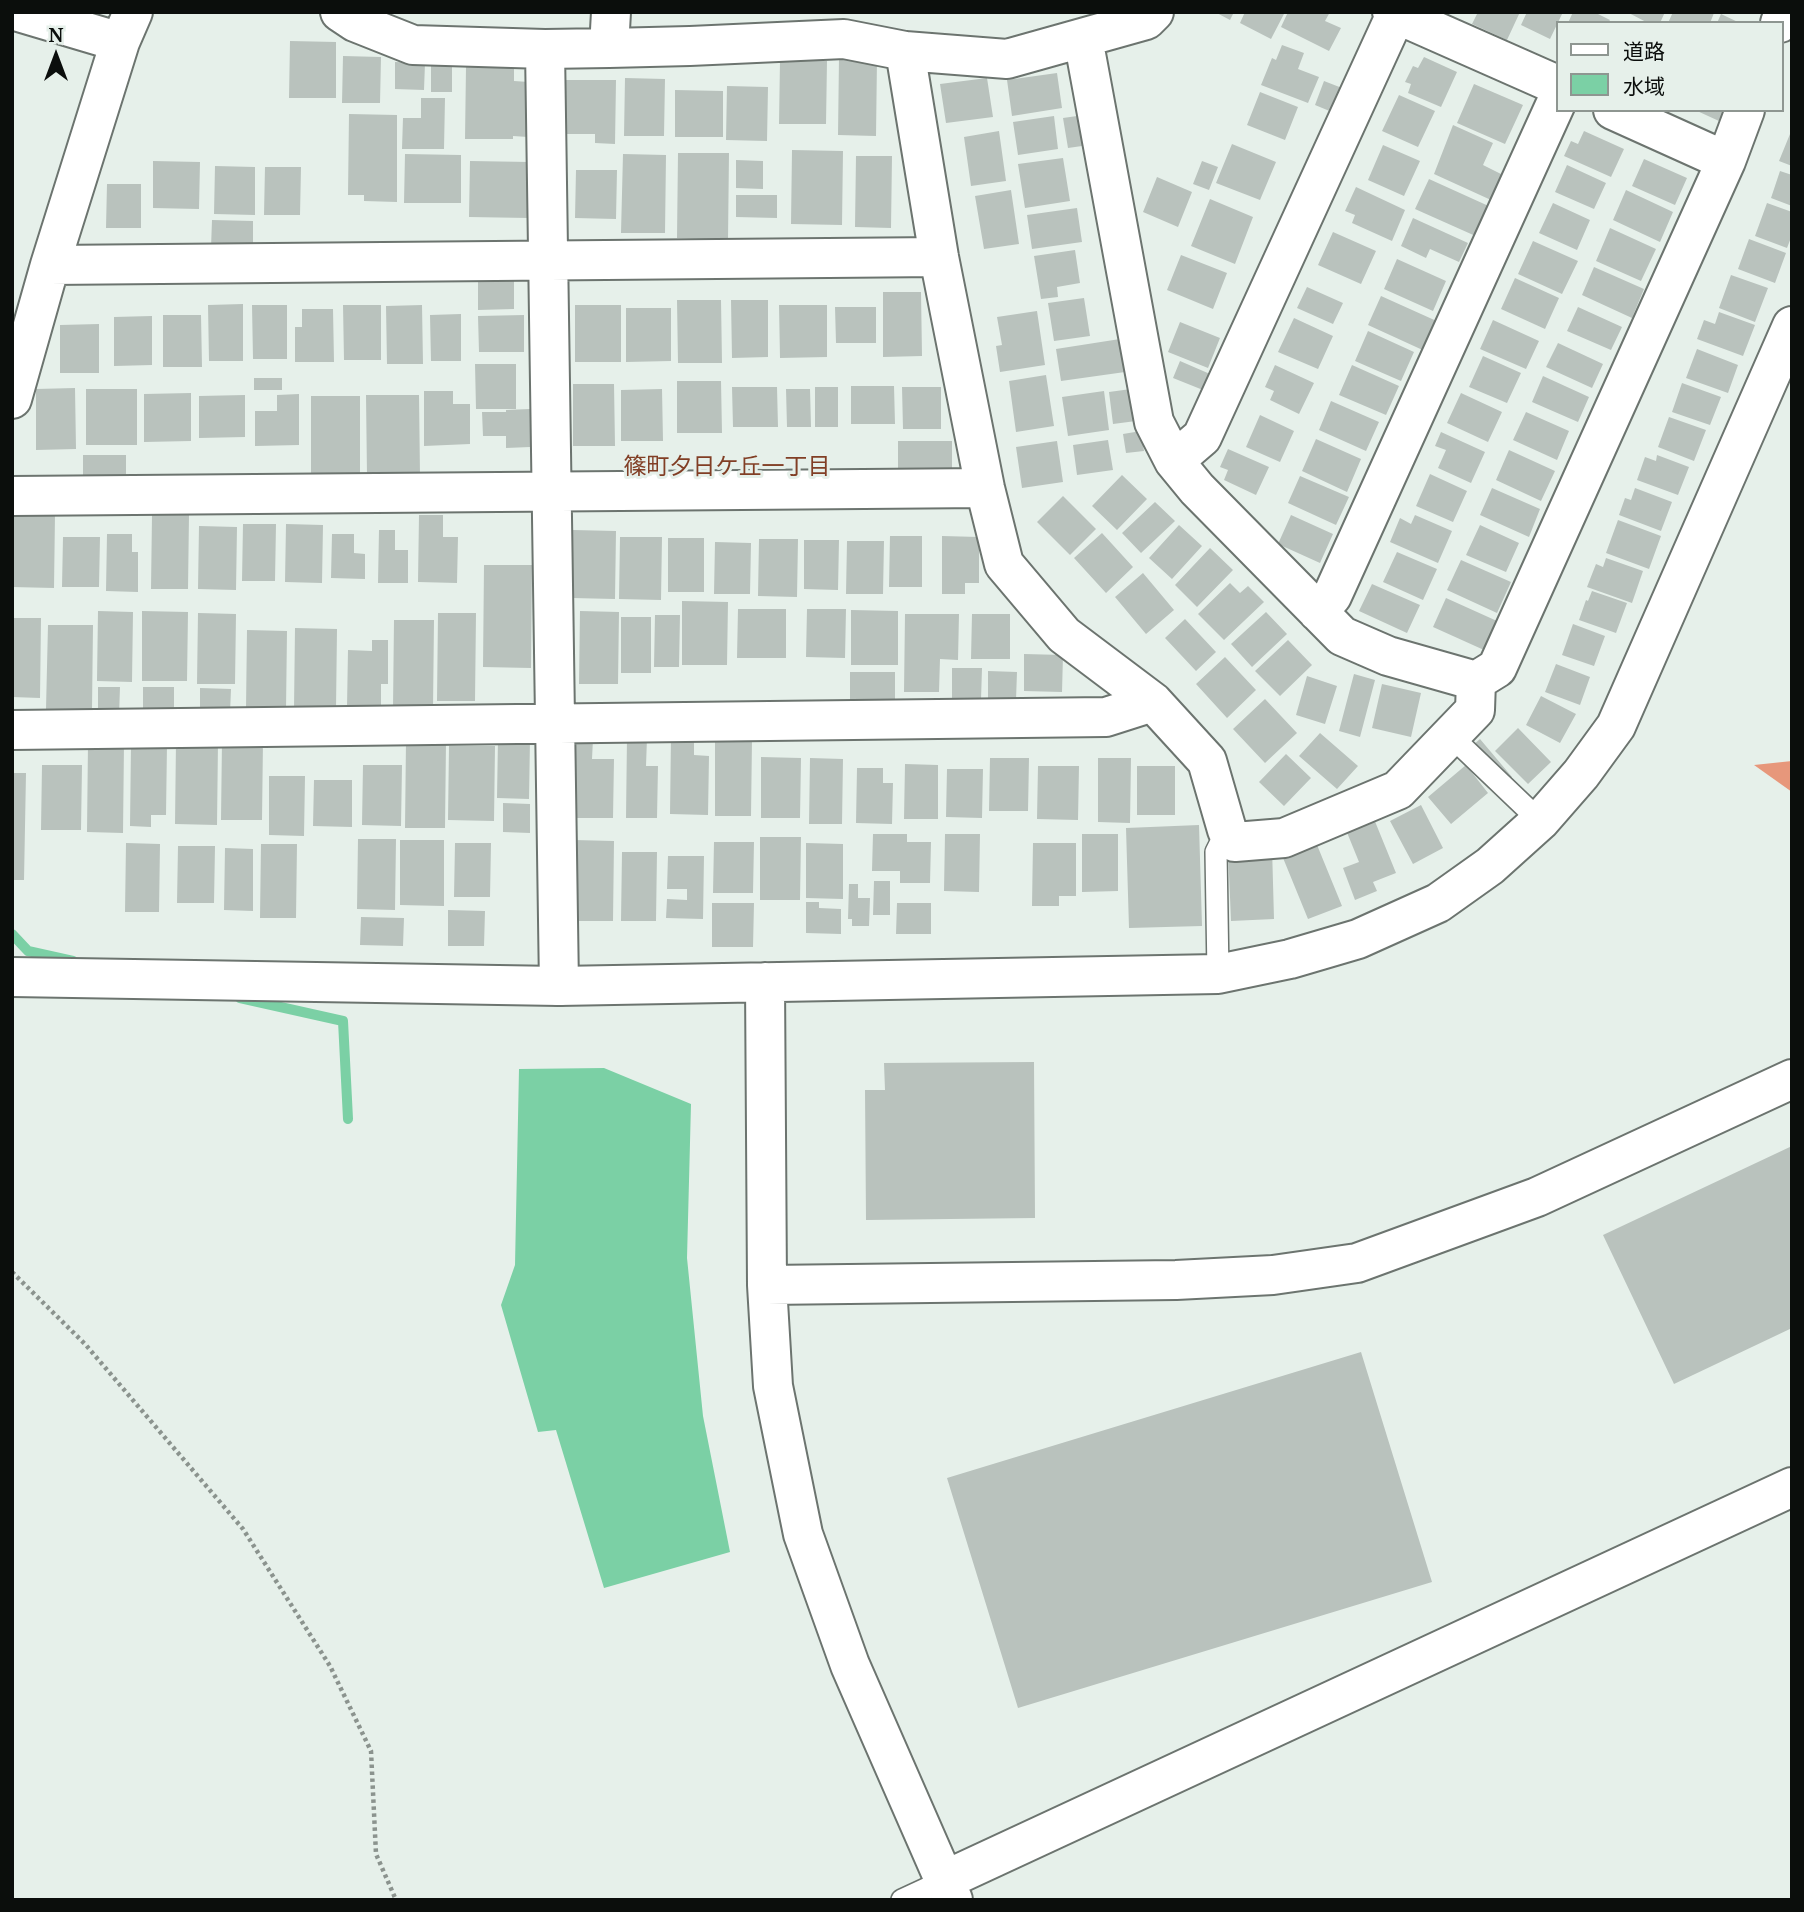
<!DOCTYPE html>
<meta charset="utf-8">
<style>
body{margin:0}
#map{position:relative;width:1804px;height:1912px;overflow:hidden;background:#e6f0ea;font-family:"Noto Serif","Noto Sans JP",serif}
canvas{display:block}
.frame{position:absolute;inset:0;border:14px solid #0b0e0c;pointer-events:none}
.legend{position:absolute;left:1556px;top:21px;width:228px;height:91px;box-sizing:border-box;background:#e6f0ea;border:2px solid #8e9691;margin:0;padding:9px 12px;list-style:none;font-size:21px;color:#0b0e0c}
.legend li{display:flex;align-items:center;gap:14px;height:35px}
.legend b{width:35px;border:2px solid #8e9691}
.north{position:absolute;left:21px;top:21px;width:70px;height:70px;-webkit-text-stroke:5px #e6f0ea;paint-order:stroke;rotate:0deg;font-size:19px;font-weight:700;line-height:28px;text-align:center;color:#0b0e0c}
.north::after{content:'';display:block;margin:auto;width:24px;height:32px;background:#0b0e0c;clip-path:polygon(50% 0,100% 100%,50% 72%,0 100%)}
</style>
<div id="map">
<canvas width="1804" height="1912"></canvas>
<div class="frame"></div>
<ul class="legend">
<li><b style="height:9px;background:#fff"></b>道路</li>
<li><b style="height:19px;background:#7bd0a5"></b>水域</li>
</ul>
<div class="north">N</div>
</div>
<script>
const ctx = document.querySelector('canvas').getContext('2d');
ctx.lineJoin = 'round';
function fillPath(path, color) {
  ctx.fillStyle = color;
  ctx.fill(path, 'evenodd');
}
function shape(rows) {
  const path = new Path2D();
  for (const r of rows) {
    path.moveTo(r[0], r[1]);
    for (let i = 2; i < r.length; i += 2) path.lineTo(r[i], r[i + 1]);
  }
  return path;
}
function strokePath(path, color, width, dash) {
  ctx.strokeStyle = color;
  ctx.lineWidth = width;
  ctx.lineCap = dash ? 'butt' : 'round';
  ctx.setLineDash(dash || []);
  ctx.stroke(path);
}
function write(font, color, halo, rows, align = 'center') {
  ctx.font = font + ' "Noto Serif","Noto Sans JP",serif';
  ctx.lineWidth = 6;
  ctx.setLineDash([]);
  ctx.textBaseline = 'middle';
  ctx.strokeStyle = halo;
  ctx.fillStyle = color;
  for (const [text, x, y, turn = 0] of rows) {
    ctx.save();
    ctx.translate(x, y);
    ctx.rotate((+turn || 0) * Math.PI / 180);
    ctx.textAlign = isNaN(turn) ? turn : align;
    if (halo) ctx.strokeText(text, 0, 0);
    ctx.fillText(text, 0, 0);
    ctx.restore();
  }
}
const forest = shape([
 [1792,761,1792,792,1754,765]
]);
const water = shape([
 [604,1068,691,1104,687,1258,703,1416,730,1552,604,1588,556,1430,538,1432,501,1305,515,1265,519,1069]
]);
const stream = shape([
 [12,934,28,951,73,961],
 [240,998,343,1021,348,1119]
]);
const building = shape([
 [1215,12,1234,12,1230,20],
 [1245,12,1285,12,1271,39,1240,23],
 [1288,12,1330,12,1325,21,1341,28,1329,51,1281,27],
 [1478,12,1520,12,1507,40,1472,24],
 [1527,12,1563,12,1550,39,1521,25],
 [1573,12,1594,12,1610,20,1608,23,1568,23],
 [1627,12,1665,12,1660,23,1648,23],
 [1673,12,1713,12,1714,13,1710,23,1668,23],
 [1721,14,1740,23,1717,23],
 [290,41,336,42,336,98,289,98],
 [1282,45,1304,53,1298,69,1319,77,1308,103,1261,85,1272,58,1276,60],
 [343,56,381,57,380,103,342,103],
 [1424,57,1457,72,1441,107,1408,93,1411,84,1405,82,1413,66,1418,68],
 [839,58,877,59,876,136,838,135],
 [780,61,827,61,826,124,779,124],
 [395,62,425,63,424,90,395,89],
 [431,62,452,63,452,92,431,92],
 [466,67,514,67,514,81,529,82,528,137,513,136,513,139,465,139],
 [1057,73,1062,108,1012,116,1007,80],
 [625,78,665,79,664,136,624,136],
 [987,78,993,117,946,123,940,84],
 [563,80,616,80,615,144,595,143,595,134,562,134],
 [1324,81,1342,88,1332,112,1315,105],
 [1474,84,1523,105,1505,144,1457,123],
 [727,86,768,87,767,141,726,140],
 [675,90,723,91,723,137,675,137],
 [1260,92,1298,107,1285,140,1247,125],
 [1399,95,1435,111,1418,147,1382,131],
 [421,98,445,98,444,149,402,149,403,118,421,118],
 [1695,110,1724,110,1719,121],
 [349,114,397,115,397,202,364,201,364,195,348,195],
 [1084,115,1089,145,1068,148,1063,118],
 [1054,116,1058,149,1018,155,1013,122],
 [1453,125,1493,143,1483,165,1503,175,1491,200,1434,174],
 [999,131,1006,181,971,186,964,137],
 [1584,131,1624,149,1611,177,1564,156,1571,141,1578,144],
 [1790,134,1792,135,1792,166,1779,161],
 [1232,144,1276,162,1260,200,1216,183],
 [1383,145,1420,161,1404,196,1368,180],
 [792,150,843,151,842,225,791,224],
 [678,153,729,153,728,239,677,238],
 [405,154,461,155,461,203,404,203],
 [623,154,666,155,665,233,621,233],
 [856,156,892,156,891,228,855,227],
 [1063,158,1070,201,1025,208,1018,164],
 [1644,159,1687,178,1675,205,1632,186],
 [736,160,763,161,763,189,736,188],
 [153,161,200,162,199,209,153,208],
 [470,161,530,162,529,218,469,217],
 [1202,161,1218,167,1209,190,1193,184],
 [1567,165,1606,183,1594,209,1555,192],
 [215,166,255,167,255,215,214,214],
 [265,167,301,167,300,215,264,215],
 [576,170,617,170,616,219,575,218],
 [1780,171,1792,175,1792,206,1771,198],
 [1157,177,1192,192,1178,227,1143,212],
 [1429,179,1493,208,1480,238,1415,209],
 [107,184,141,184,141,228,106,228],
 [1356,187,1405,210,1392,241,1352,223,1355,215,1345,211],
 [1011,190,1019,244,984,249,975,196],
 [1626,190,1673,212,1660,242,1613,220],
 [736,195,777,195,777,218,736,217],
 [1210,199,1253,217,1235,264,1191,246],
 [1553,203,1590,220,1577,250,1539,233],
 [1767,203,1792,212,1792,235,1787,248,1755,236],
 [1077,208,1082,242,1032,249,1027,215],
 [1413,218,1468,243,1459,262,1430,249,1426,258,1401,246],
 [212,220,253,221,253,249,211,248],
 [1610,228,1656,249,1641,281,1596,261],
 [1333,232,1376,251,1361,284,1318,265],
 [1749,239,1786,253,1775,283,1738,269],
 [1533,241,1578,261,1562,294,1518,274],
 [1075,250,1080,283,1057,287,1058,297,1041,299,1034,256],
 [1181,255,1227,273,1213,309,1167,290],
 [1397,259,1446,281,1433,311,1384,289],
 [1594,267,1644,289,1632,318,1582,295],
 [514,272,514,309,478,310,478,273],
 [1731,275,1768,288,1755,322,1719,308],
 [1515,278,1559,298,1545,329,1501,309],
 [1307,287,1343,303,1333,324,1297,308],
 [883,292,921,292,922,356,883,357],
 [1381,296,1441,323,1427,352,1368,325],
 [1084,298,1090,336,1054,341,1048,303],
 [677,300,721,300,722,363,678,363],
 [731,300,768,300,768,357,732,358],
 [243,304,243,361,209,361,208,305],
 [252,305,287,305,287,359,253,359],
 [343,305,381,305,381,360,344,360],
 [422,305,423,364,387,364,386,306],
 [575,305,621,305,621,362,575,362],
 [779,305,827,305,827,357,780,358],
 [835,307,876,307,876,343,836,343],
 [1578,307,1622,327,1611,350,1567,331],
 [626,308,671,308,671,361,626,362],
 [302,309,333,309,334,362,295,362,295,327,302,327],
 [1037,311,1045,365,1000,372,996,346,1002,345,997,317],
 [1719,312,1755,325,1743,356,1697,339,1704,320,1715,324],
 [461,314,461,361,431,361,430,315],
 [163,315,201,315,202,367,163,367],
 [524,315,524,352,479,352,478,316],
 [152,316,152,365,114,366,114,317],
 [1294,318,1333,336,1318,369,1278,352],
 [1493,320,1539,341,1526,369,1480,349],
 [1180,322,1220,338,1208,368,1168,352],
 [99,324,99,373,60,373,60,325],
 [1368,331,1414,352,1401,381,1355,361],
 [1120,339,1125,372,1061,381,1056,349],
 [1558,343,1603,364,1592,388,1546,367],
 [1697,349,1738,365,1728,393,1686,378],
 [1483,356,1521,373,1507,403,1469,387],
 [1180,361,1210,374,1203,390,1173,378],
 [475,364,516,364,516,409,476,409],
 [1275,365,1314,383,1299,414,1270,400,1274,391,1265,387],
 [1352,365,1399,386,1386,415,1339,395],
 [1046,375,1054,426,1016,432,1009,381],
 [1543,376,1589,397,1578,422,1532,402],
 [254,378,282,378,282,390,254,390],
 [677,381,721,381,722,433,677,433],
 [1682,383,1721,397,1710,425,1672,412],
 [573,384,614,384,615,446,573,446],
 [851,386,894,386,895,424,851,424],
 [732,387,777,387,778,427,733,427],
 [815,387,838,387,838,427,815,427],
 [902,387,941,387,941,429,903,429],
 [75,388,76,449,36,450,36,389],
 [86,389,137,389,137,445,86,445],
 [662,389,663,441,621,441,621,390],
 [786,389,810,389,811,427,787,427],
 [1131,389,1136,421,1113,424,1109,392],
 [424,391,453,391,453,404,470,404,470,444,424,446],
 [1104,391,1109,430,1068,436,1062,397],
 [191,393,191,441,144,442,144,394],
 [1461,393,1502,412,1488,442,1447,423],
 [299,394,299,445,255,446,255,411,277,411,277,395],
 [245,395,245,437,199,438,199,396],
 [366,395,419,395,420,476,367,476],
 [311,396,360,396,360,478,311,478],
 [1331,401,1379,422,1366,451,1319,430],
 [530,409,530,447,506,448,506,436,483,436,482,412,506,412,506,410],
 [1526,412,1569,431,1557,460,1513,440],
 [1260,415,1294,431,1280,462,1246,447],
 [1669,417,1706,430,1694,461,1658,447],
 [1141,431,1144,451,1126,453,1123,434],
 [1441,432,1485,452,1471,483,1438,468,1446,450,1435,446],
 [1316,439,1361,459,1347,492,1302,471],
 [1108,440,1113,470,1077,475,1073,445],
 [898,441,952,441,952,469,898,469],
 [1057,441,1063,482,1022,488,1016,447],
 [1228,449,1269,467,1256,495,1224,480,1228,470,1220,467],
 [1509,450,1555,471,1541,501,1496,480],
 [83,455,126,455,126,484,83,485],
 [1657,455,1689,467,1678,495,1637,480,1645,457,1656,461],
 [1430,474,1467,491,1453,522,1416,506],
 [1122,475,1147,499,1117,530,1092,506],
 [1300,476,1349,497,1336,525,1288,503],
 [1492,488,1540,509,1529,537,1480,515],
 [1635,488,1672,502,1661,531,1619,515,1625,498,1631,500],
 [1063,496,1096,529,1070,555,1037,522],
 [1155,502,1175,521,1141,553,1122,533],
 [13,514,55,514,54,588,12,587],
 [152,515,189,515,188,589,151,589],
 [419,515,443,515,443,537,458,537,457,583,418,582],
 [1291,515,1333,534,1320,563,1278,544],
 [1415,515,1452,531,1438,563,1390,542,1400,518,1411,524],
 [1618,520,1661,536,1649,569,1606,553],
 [243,524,276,524,275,581,242,581],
 [286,524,323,525,322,583,285,582],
 [1179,525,1202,546,1172,579,1149,558],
 [1480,525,1519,543,1506,572,1466,555],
 [199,526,237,527,236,590,198,589],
 [379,530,395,530,395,550,408,550,408,583,378,583],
 [573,530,616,531,615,599,572,598],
 [1102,533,1133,567,1106,593,1074,558],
 [107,534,132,534,132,552,138,552,138,592,106,591],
 [332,534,354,534,354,553,365,554,365,579,331,578],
 [890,536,922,536,922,587,889,587],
 [942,536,979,537,979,583,965,583,965,594,942,594],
 [63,537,100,537,99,587,62,587],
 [620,537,662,537,661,600,619,599],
 [668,538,704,538,704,592,668,592],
 [759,539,798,539,797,597,758,596],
 [804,540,839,540,838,590,804,589],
 [847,541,884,541,883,594,846,594],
 [715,542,751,543,750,594,714,594],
 [1210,548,1233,570,1197,607,1175,585],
 [1397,552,1437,569,1423,600,1383,582],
 [1606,558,1643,571,1632,603,1587,587,1596,564,1603,567],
 [1461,560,1511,582,1497,613,1447,590],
 [484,565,532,565,531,668,483,667],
 [1143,573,1174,610,1146,634,1115,597],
 [1230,583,1240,593,1248,586,1264,602,1224,640,1198,614],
 [1372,584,1420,605,1407,633,1359,611],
 [1592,591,1627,603,1616,633,1579,620,1586,600,1588,601],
 [1446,598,1497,621,1484,650,1433,627],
 [682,601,728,602,727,665,682,665],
 [738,609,786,609,786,658,737,658],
 [807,609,846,609,845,658,806,657],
 [851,610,898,611,898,665,851,665],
 [98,611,133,612,132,682,97,681],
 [142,611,188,612,187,681,142,681],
 [580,611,619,612,618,684,579,684],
 [1266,612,1287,634,1252,667,1231,644],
 [198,613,236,614,235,684,197,684],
 [438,613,476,613,475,701,437,701],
 [905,614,959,614,958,660,940,659,939,692,904,692],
 [972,614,1010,614,1010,659,971,659],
 [655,615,680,615,679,667,654,667],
 [621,617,651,617,651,673,621,673],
 [12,618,41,618,40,698,12,697],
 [1185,619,1216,652,1196,671,1165,638],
 [394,620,434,620,433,709,393,708],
 [1573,624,1605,636,1594,666,1562,655],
 [48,625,93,625,92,709,46,709],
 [295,628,337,629,336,709,294,709],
 [247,630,287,631,286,710,246,709],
 [372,640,388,640,388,684,381,684,381,708,347,707,348,650,372,651],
 [1288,640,1312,665,1280,696,1255,671],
 [1024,654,1063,655,1062,692,1024,691],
 [1225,657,1256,690,1227,718,1196,684],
 [1556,664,1590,677,1580,705,1545,692],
 [952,668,982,668,981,700,952,700],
 [988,671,1017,672,1016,700,988,699],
 [850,672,895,672,895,703,850,702],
 [1354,674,1375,680,1360,737,1339,731],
 [1307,676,1337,686,1325,724,1296,715],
 [1382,684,1421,693,1411,737,1372,728],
 [98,687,120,687,119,716,98,715],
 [143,687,174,687,174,717,143,717],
 [200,688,231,689,230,713,200,713],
 [1541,696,1576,714,1560,743,1526,725],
 [1265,699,1297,733,1265,763,1233,729],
 [1518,728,1551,762,1528,784,1495,751],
 [1320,733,1358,766,1337,789,1299,756],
 [671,736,694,736,694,755,709,756,708,815,670,814],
 [627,737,647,738,646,766,658,766,657,818,626,818],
 [498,738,530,739,529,799,497,798],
 [572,739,593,739,592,759,614,759,613,818,571,818],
 [715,739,752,739,751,816,715,816],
 [1480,739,1512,777,1497,789,1465,752],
 [222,740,263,740,262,820,221,820],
 [176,741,218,742,217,825,175,824],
 [406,741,446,742,445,828,405,828],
 [88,743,124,743,123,833,87,832],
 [131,744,167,744,166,815,151,815,151,827,130,826],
 [449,746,495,746,494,821,448,820],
 [1286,754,1311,778,1284,806,1259,782],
 [761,757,801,758,800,818,761,818],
 [810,758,843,759,842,824,809,824],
 [990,758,1029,758,1028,811,989,811],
 [1098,758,1131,758,1130,823,1098,822],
 [905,764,938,765,938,819,904,819],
 [42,765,82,765,81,830,41,830],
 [363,765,402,765,401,826,362,825],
 [1466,765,1488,793,1451,824,1428,797],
 [1038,766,1079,766,1078,820,1037,819],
 [1137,766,1175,766,1175,815,1137,815],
 [857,768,883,768,883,783,893,783,892,824,856,823],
 [947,769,983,769,982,818,946,817],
 [12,773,26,773,24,880,12,880],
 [269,776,305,776,304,836,269,835],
 [314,780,352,780,352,827,313,826],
 [503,803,530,804,530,833,503,832],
 [1421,805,1443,848,1413,864,1390,821],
 [1374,819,1396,873,1373,882,1377,891,1355,900,1343,868,1359,862,1346,830],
 [1199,825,1202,926,1129,928,1126,828],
 [873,834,907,834,907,842,931,842,930,883,900,883,900,871,872,871],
 [945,834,980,834,979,892,944,891],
 [1082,834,1118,834,1118,891,1082,892],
 [760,837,801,837,800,900,760,900],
 [358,839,396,839,395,910,357,909],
 [400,840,444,840,444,906,400,905],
 [574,840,614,841,613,921,573,921],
 [1315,840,1342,906,1308,919,1281,853],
 [714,842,754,842,753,893,713,893],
 [126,843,160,844,159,912,125,912],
 [455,843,491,843,490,897,454,897],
 [806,843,843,844,843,899,806,898],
 [1033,843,1076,843,1076,896,1059,896,1059,906,1032,906],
 [261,844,297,844,296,918,260,918],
 [178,846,215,846,214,903,177,903],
 [1272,847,1274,919,1231,921,1228,849],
 [225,848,253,849,253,911,224,910],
 [622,852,657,852,656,921,621,921],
 [668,856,704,856,703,919,666,918,667,899,687,900,687,889,667,889],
 [874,881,890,881,890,915,873,915],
 [849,884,858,884,858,898,870,898,869,926,852,926,852,919,848,919],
 [806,902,819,902,819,908,841,909,841,934,806,933],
 [712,903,754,903,753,947,712,947],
 [897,903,931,903,931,934,896,934],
 [448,910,485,911,484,946,448,946],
 [361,917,404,918,403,946,360,945],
 [1034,1062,1035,1218,866,1220,865,1090,885,1090,884,1063],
 [1792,1146,1792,1328,1674,1384,1603,1235],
 [1361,1352,1432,1582,1018,1708,947,1478]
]);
const path = shape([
 [12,1272,85,1344,243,1529,330,1666,371,1751,376,1854,396,1900]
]);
const service = shape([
 [1451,736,1540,821],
 [1218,974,1216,852,1227,830],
 [902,1900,943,1881]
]);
const minor = shape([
 [19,12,120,42],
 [340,12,355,22,413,45,545,49,609,48,690,46,844,39,905,51,1007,59,1146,20,1154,12],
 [1392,12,1557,85],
 [1780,23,1784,12],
 [1083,38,1154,422,1174,461,1197,489,1342,636,1388,656,1476,681,1497,668,1726,161,1745,110],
 [609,48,611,12],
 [545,49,559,986],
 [905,51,939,257,985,488,1004,564,1064,635,1153,702,1207,761,1227,830,1235,842,1284,838,1398,790,1475,710,1476,681],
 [1613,110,1726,161],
 [50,265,939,257],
 [12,399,50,265,120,42,133,12],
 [1174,461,1202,437,1396,14],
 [12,496,985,488],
 [1318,612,1332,596,1557,101],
 [12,730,1106,717,1153,702]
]);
const tertiary = shape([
 [12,977,559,986,1218,974,1290,959,1358,939,1438,903,1490,866,1540,821,1581,774,1616,726,1792,326],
 [765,982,767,1285,773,1386,803,1534,850,1665,953,1900],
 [767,1285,1176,1280,1273,1275,1357,1263,1537,1197,1792,1079],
 [943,1881,1792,1487]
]);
const neighbourhoodNames = [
 ["篠町夕日ケ丘一丁目",727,467]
];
fillPath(forest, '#e7977b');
fillPath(water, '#7bd0a5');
strokePath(stream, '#7bd0a5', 10);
fillPath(building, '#b9c2bd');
strokePath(service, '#6c746f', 24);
strokePath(minor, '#6c746f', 42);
strokePath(tertiary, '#6c746f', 42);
strokePath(path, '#8b938e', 4.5, [3.5, 3.5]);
strokePath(service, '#fff', 21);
strokePath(minor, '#fff', 38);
strokePath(tertiary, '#fff', 38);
write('23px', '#813e25', '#e6f0ea', neighbourhoodNames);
</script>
